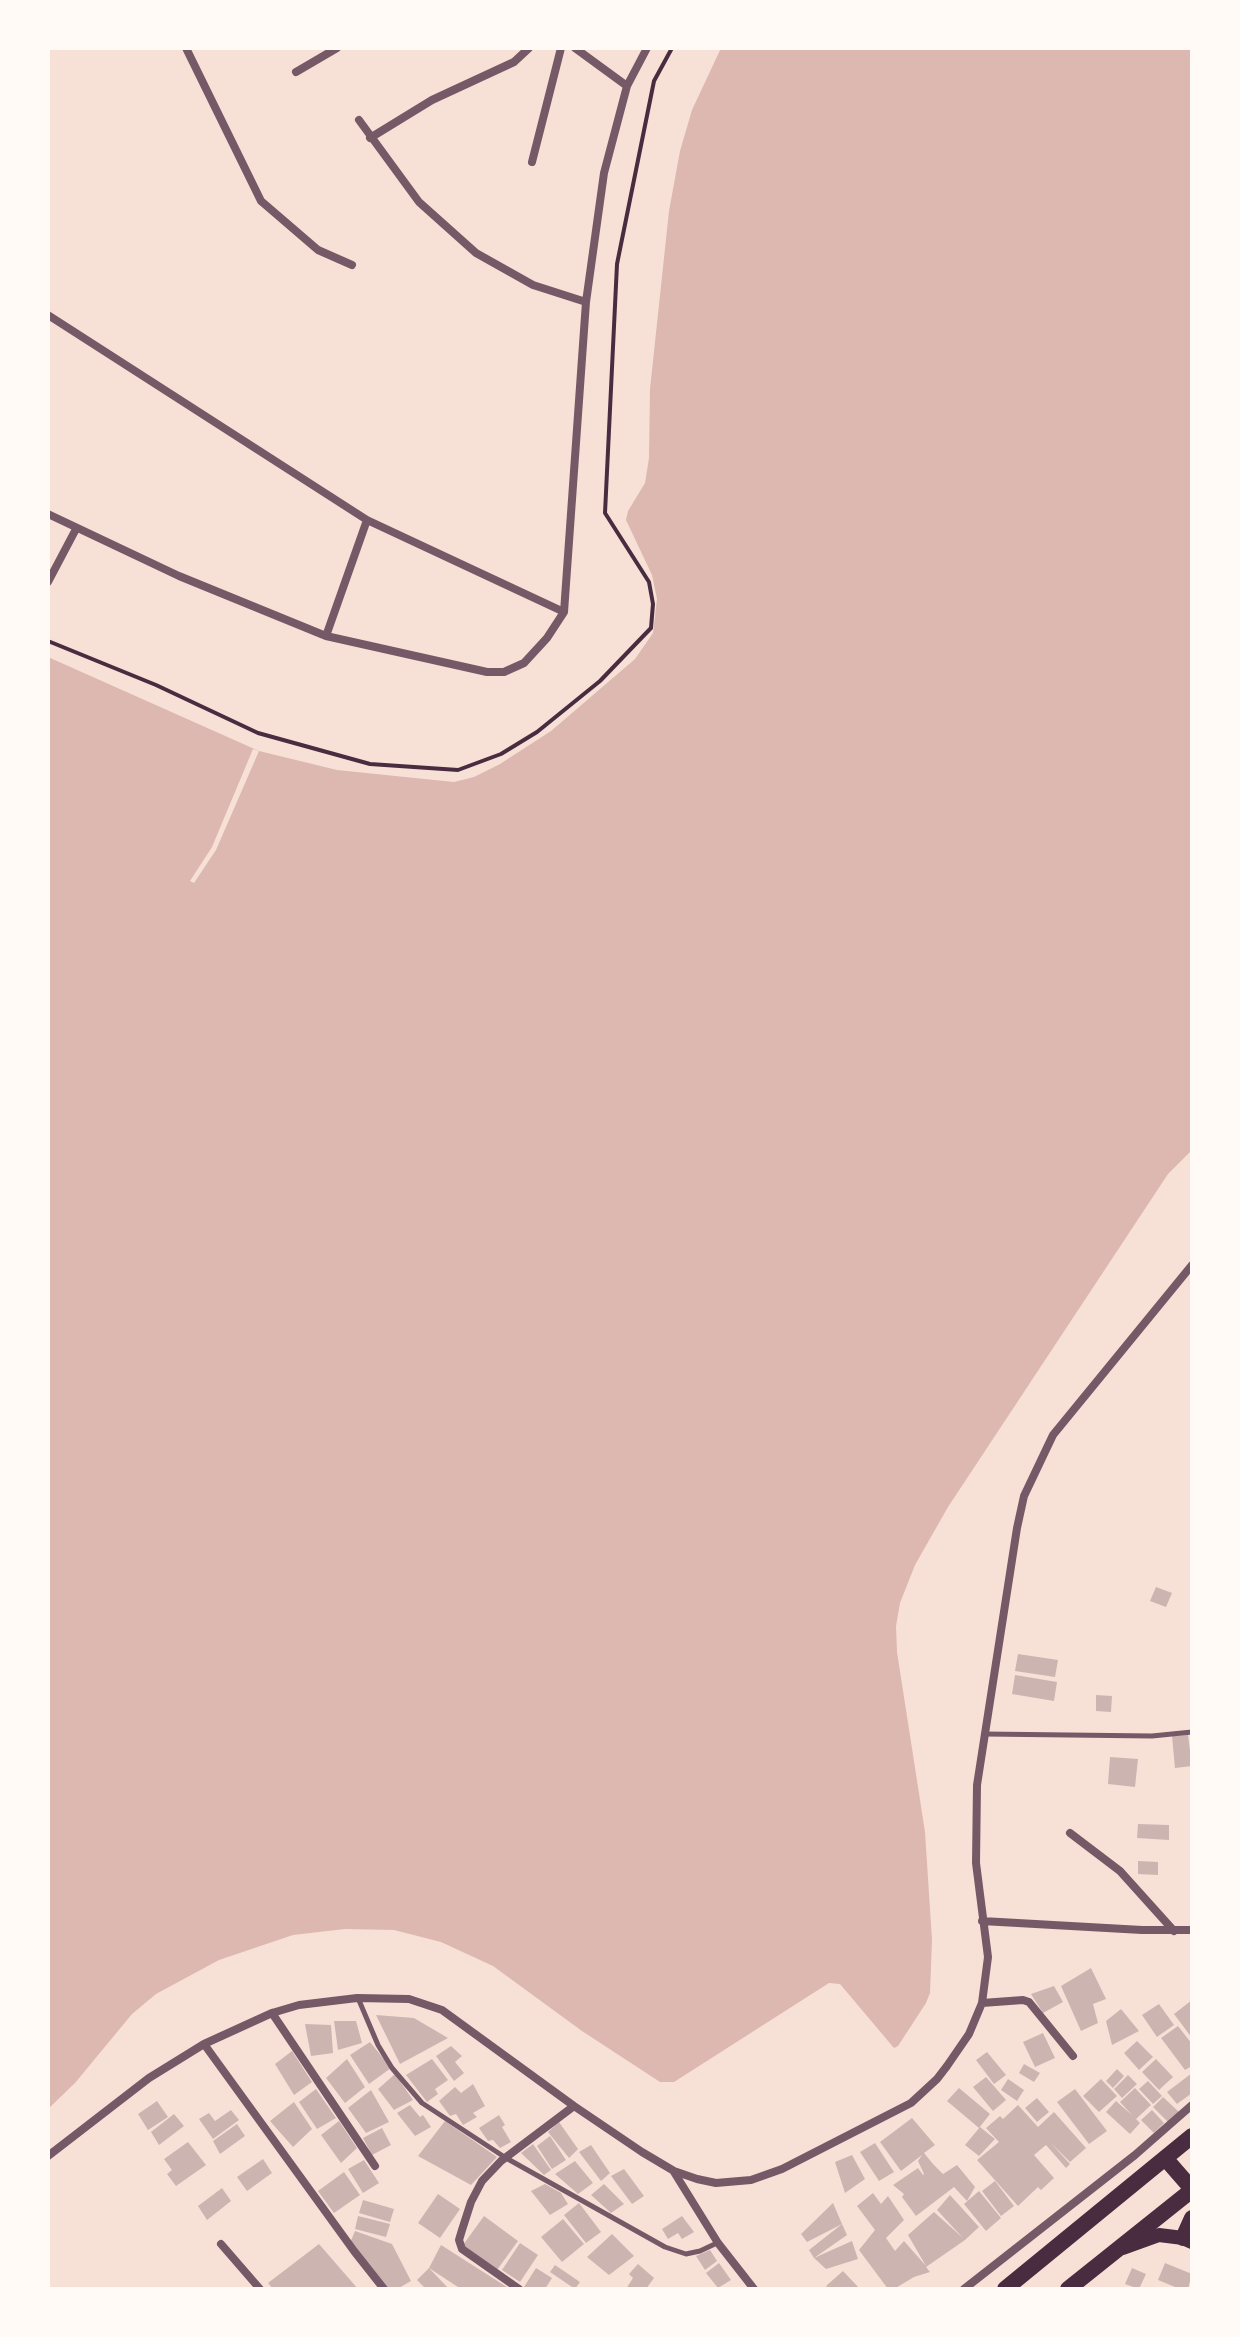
<!DOCTYPE html>
<style>
body{margin:0}
#map{position:relative;width:1240px;height:2337px;overflow:hidden;background:#f7e1d7;font-family:Inter,sans-serif}
canvas{display:block}
.frame{position:absolute;inset:0;border:50px solid #fffaf5;pointer-events:none}
</style>
<div id="map">
<canvas width="1240" height="2337"></canvas>
<div class="frame"></div>
</div>
<script>
const ctx = document.querySelector('canvas').getContext('2d');
ctx.lineJoin = 'round';
function fillPath(path, color) {
  ctx.fillStyle = color;
  ctx.fill(path, 'evenodd');
}
function shape(rows) {
  const path = new Path2D();
  for (const r of rows) {
    path.moveTo(r[0], r[1]);
    for (let i = 2; i < r.length; i += 2) path.lineTo(r[i], r[i + 1]);
  }
  return path;
}
function strokePath(path, color, width, dash) {
  ctx.strokeStyle = color;
  ctx.lineWidth = width;
  ctx.lineCap = dash ? 'butt' : 'round';
  ctx.setLineDash(dash || []);
  ctx.stroke(path);
}
const water = shape([
 [721,48,1192,48,1192,1150,1168,1174,948,1507,915,1565,900,1603,896,1626,897,1652,925,1832,932,1940,930,1993,926,2003,898,2046,894,2048,840,1984,829,1983,674,2082,660,2082,582,2031,493,1966,441,1942,394,1930,345,1929,293,1935,219,1960,156,1994,132,2014,75,2083,48,2109,48,657,259,751,337,770,454,782,474,777,500,764,551,731,635,659,653,633,657,599,652,575,626,520,628,511,645,483,649,458,650,389,669,211,680,151,692,110]
]);
const pier = shape([
 [253,749,259,751,216,850,194,883,190,881,212,847]
]);
const building = shape([
 [1156,1587,1172,1593,1166,1607,1150,1601],
 [1018,1654,1058,1660,1055,1677,1015,1671],
 [1015,1675,1057,1682,1054,1701,1012,1694],
 [1096,1695,1112,1696,1111,1712,1096,1711],
 [1188,1735,1192,1766,1175,1768,1172,1736],
 [1110,1757,1138,1759,1135,1787,1108,1784],
 [1138,1824,1169,1825,1169,1840,1137,1838],
 [1138,1861,1158,1862,1158,1875,1138,1874],
 [1091,1968,1106,1999,1093,2004,1098,2023,1081,2031,1061,1986],
 [1054,1986,1063,2002,1043,2013,1031,1994],
 [1192,2000,1192,2038,1174,2014],
 [1159,2004,1174,2025,1157,2037,1142,2015],
 [1121,2009,1139,2031,1112,2045,1106,2021],
 [376,2015,414,2018,448,2038,400,2064],
 [334,2021,356,2021,362,2043,338,2050],
 [305,2024,331,2025,333,2053,311,2056],
 [1178,2026,1192,2044,1192,2066,1185,2070,1161,2038],
 [1043,2033,1055,2058,1035,2067,1023,2042],
 [1137,2041,1153,2057,1139,2070,1124,2053],
 [370,2042,391,2068,369,2084,350,2055],
 [451,2046,462,2056,455,2062,464,2073,454,2081,436,2056],
 [292,2051,312,2082,294,2095,275,2064],
 [987,2052,1006,2075,994,2084,976,2060],
 [347,2059,365,2087,345,2103,326,2078],
 [432,2059,448,2080,435,2089,438,2094,427,2102,406,2075],
 [1156,2059,1173,2077,1159,2090,1142,2072],
 [1024,2064,1040,2073,1034,2082,1019,2073],
 [1117,2069,1124,2076,1113,2088,1106,2081],
 [1192,2073,1192,2093,1177,2104,1167,2092],
 [395,2074,413,2100,394,2110,378,2089],
 [1128,2075,1137,2084,1122,2098,1114,2089],
 [986,2077,1006,2100,993,2111,973,2087],
 [1008,2079,1024,2090,1017,2101,1001,2090],
 [1101,2079,1117,2096,1099,2112,1083,2096],
 [1148,2081,1162,2096,1153,2104,1139,2089],
 [473,2084,485,2106,473,2113,477,2117,463,2125,456,2114,450,2116,439,2101,455,2087,461,2093],
 [959,2088,990,2114,979,2128,947,2101],
 [1135,2088,1151,2105,1136,2119,1140,2123,1130,2134,1106,2112,1116,2101,1132,2115,1120,2102],
 [316,2089,336,2118,317,2129,299,2102],
 [1075,2089,1107,2131,1089,2144,1057,2102],
 [371,2090,389,2122,366,2133,348,2108],
 [1163,2097,1179,2112,1168,2122,1153,2107],
 [1037,2098,1049,2112,1037,2122,1025,2108],
 [157,2101,168,2117,148,2130,138,2114],
 [294,2102,312,2129,293,2147,270,2121],
 [410,2105,420,2117,423,2115,431,2127,415,2136,397,2113],
 [1018,2105,1038,2127,1054,2112,1086,2148,1070,2162,1050,2142,1070,2164,1066,2168,1046,2145,1034,2155,1054,2178,1041,2190,1038,2187,1018,2206,977,2160,999,2142,986,2128,1000,2116,1003,2119],
 [231,2110,239,2120,213,2139,199,2119,209,2113,215,2121],
 [1152,2110,1164,2123,1154,2133,1141,2120],
 [174,2114,184,2126,159,2145,151,2132],
 [499,2115,505,2125,502,2127,511,2142,500,2148,493,2140,488,2141,479,2128],
 [912,2118,935,2145,924,2153,933,2164,943,2174,957,2165,975,2187,967,2201,954,2187,916,2216,902,2197,904,2194,893,2185,918,2168,923,2175,924,2174,918,2161,922,2155,901,2171,880,2142],
 [339,2121,357,2148,341,2163,321,2135],
 [445,2121,497,2157,471,2185,418,2156],
 [559,2122,578,2149,569,2158,548,2132],
 [237,2124,245,2136,220,2154,213,2141],
 [980,2127,995,2139,979,2156,965,2145],
 [382,2128,391,2145,372,2155,363,2138],
 [550,2136,566,2160,552,2169,537,2146],
 [188,2142,206,2165,176,2186,167,2174,172,2170,164,2159],
 [875,2143,894,2172,879,2181,860,2152],
 [533,2144,551,2170,544,2175,521,2153],
 [591,2145,610,2173,601,2181,579,2152],
 [852,2155,865,2179,845,2193,835,2162],
 [263,2159,272,2173,247,2191,237,2177],
 [364,2160,379,2183,363,2193,348,2169],
 [575,2161,593,2183,578,2194,555,2174],
 [624,2169,644,2196,632,2204,611,2176],
 [344,2172,360,2195,334,2213,318,2191],
 [995,2181,1014,2206,1001,2216,982,2191],
 [545,2184,561,2193,568,2204,550,2215,531,2191],
 [604,2184,624,2204,611,2213,591,2195],
 [222,2188,231,2201,207,2220,198,2206],
 [979,2191,1001,2218,986,2231,964,2204],
 [873,2193,881,2204,888,2196,904,2220,886,2238,895,2251,904,2241,926,2266,908,2235,934,2212,963,2238,937,2210,950,2195,979,2227,965,2240,926,2267,930,2272,914,2277,894,2289,888,2289,859,2250,875,2230,857,2206],
 [438,2194,460,2209,440,2238,418,2223],
 [363,2200,394,2209,390,2222,359,2213],
 [579,2203,601,2232,586,2243,564,2215],
 [833,2203,842,2224,807,2242,801,2234],
 [358,2216,390,2224,386,2237,355,2229],
 [484,2216,518,2241,497,2270,463,2245],
 [682,2216,694,2232,682,2239,678,2233,668,2239,662,2229],
 [563,2219,584,2244,562,2262,541,2237],
 [842,2224,847,2235,814,2258,852,2241,858,2259,826,2269,814,2258,809,2250],
 [355,2231,392,2244,411,2281,397,2289,388,2289,350,2243],
 [612,2234,634,2256,609,2275,587,2257],
 [520,2243,538,2255,520,2282,502,2270],
 [319,2244,358,2289,273,2289,268,2283],
 [441,2245,510,2289,461,2289,429,2268],
 [710,2250,717,2261,705,2270,696,2256],
 [719,2263,731,2280,718,2288,706,2273],
 [1165,2263,1192,2274,1188,2289,1180,2289,1158,2280],
 [638,2264,654,2278,646,2289,626,2289,633,2278,629,2274],
 [555,2265,580,2282,575,2289,550,2272],
 [429,2268,449,2289,426,2289,417,2280],
 [536,2268,552,2278,545,2289,526,2289,524,2287],
 [1132,2268,1146,2274,1139,2289,1125,2284],
 [843,2271,860,2289,829,2289,826,2286]
]);
const path = shape([
 [48,641,156,685,258,733,370,764,458,770,501,754,537,732,600,681,651,628,653,604,649,582,605,513,617,264,654,81,672,48]
]);
const service = shape([
 [985,1734,1152,1736,1192,1732],
 [358,1998,378,2045,392,2068,422,2103,506,2158,665,2247,686,2254,700,2251,717,2243]
]);
const minor = shape([
 [186,48,261,201,318,250,352,265],
 [575,48,627,86],
 [296,72,337,48],
 [359,120,419,202,476,253,533,285,586,302],
 [370,138,432,100,514,62,529,48],
 [532,162,561,48],
 [48,315,367,520,564,612],
 [48,514,179,576,326,636,487,672,504,672,524,663,547,638,564,612,586,302,604,173,627,86,647,48],
 [48,582,76,529],
 [326,636,367,520],
 [1070,1833,1120,1871,1174,1931],
 [982,1921,1142,1930,1192,1930],
 [982,2003,1023,2000,1029,2002,1073,2056],
 [272,2013,375,2166],
 [204,2044,354,2251,384,2289],
 [48,2156,149,2078,204,2044,272,2013,299,2005,357,1998,409,1999,442,2010,574,2106,642,2152,674,2171,697,2179,716,2183,751,2180,782,2169,911,2103,937,2079,947,2066,969,2034,982,2003,988,1957,976,1863,977,1785,1017,1528,1024,1496,1053,1435,1192,1265],
 [674,2172,718,2243,754,2289],
 [221,2244,260,2289],
 [519,2289,462,2249,459,2240,462,2230,471,2202,482,2181,501,2161,574,2106],
 [964,2289,1135,2155,1192,2105]
]);
const secondary = shape([
 [1123,2248,1159,2235,1183,2238,1192,2242]
]);
const primary = shape([
 [1165,2158,1192,2189],
 [1183,2238,1192,2218],
 [1005,2289,1192,2136],
 [1068,2289,1192,2190]
]);
fillPath(water, '#dcb8b0');
fillPath(pier, '#f7e1d7');
fillPath(building, '#ccb4b1');
strokePath(path, '#4a2c40', 4);
strokePath(service, '#755966', 5);
strokePath(minor, '#755966', 8);
strokePath(secondary, '#4a2c40', 14);
strokePath(primary, '#4a2c40', 16);
</script>
